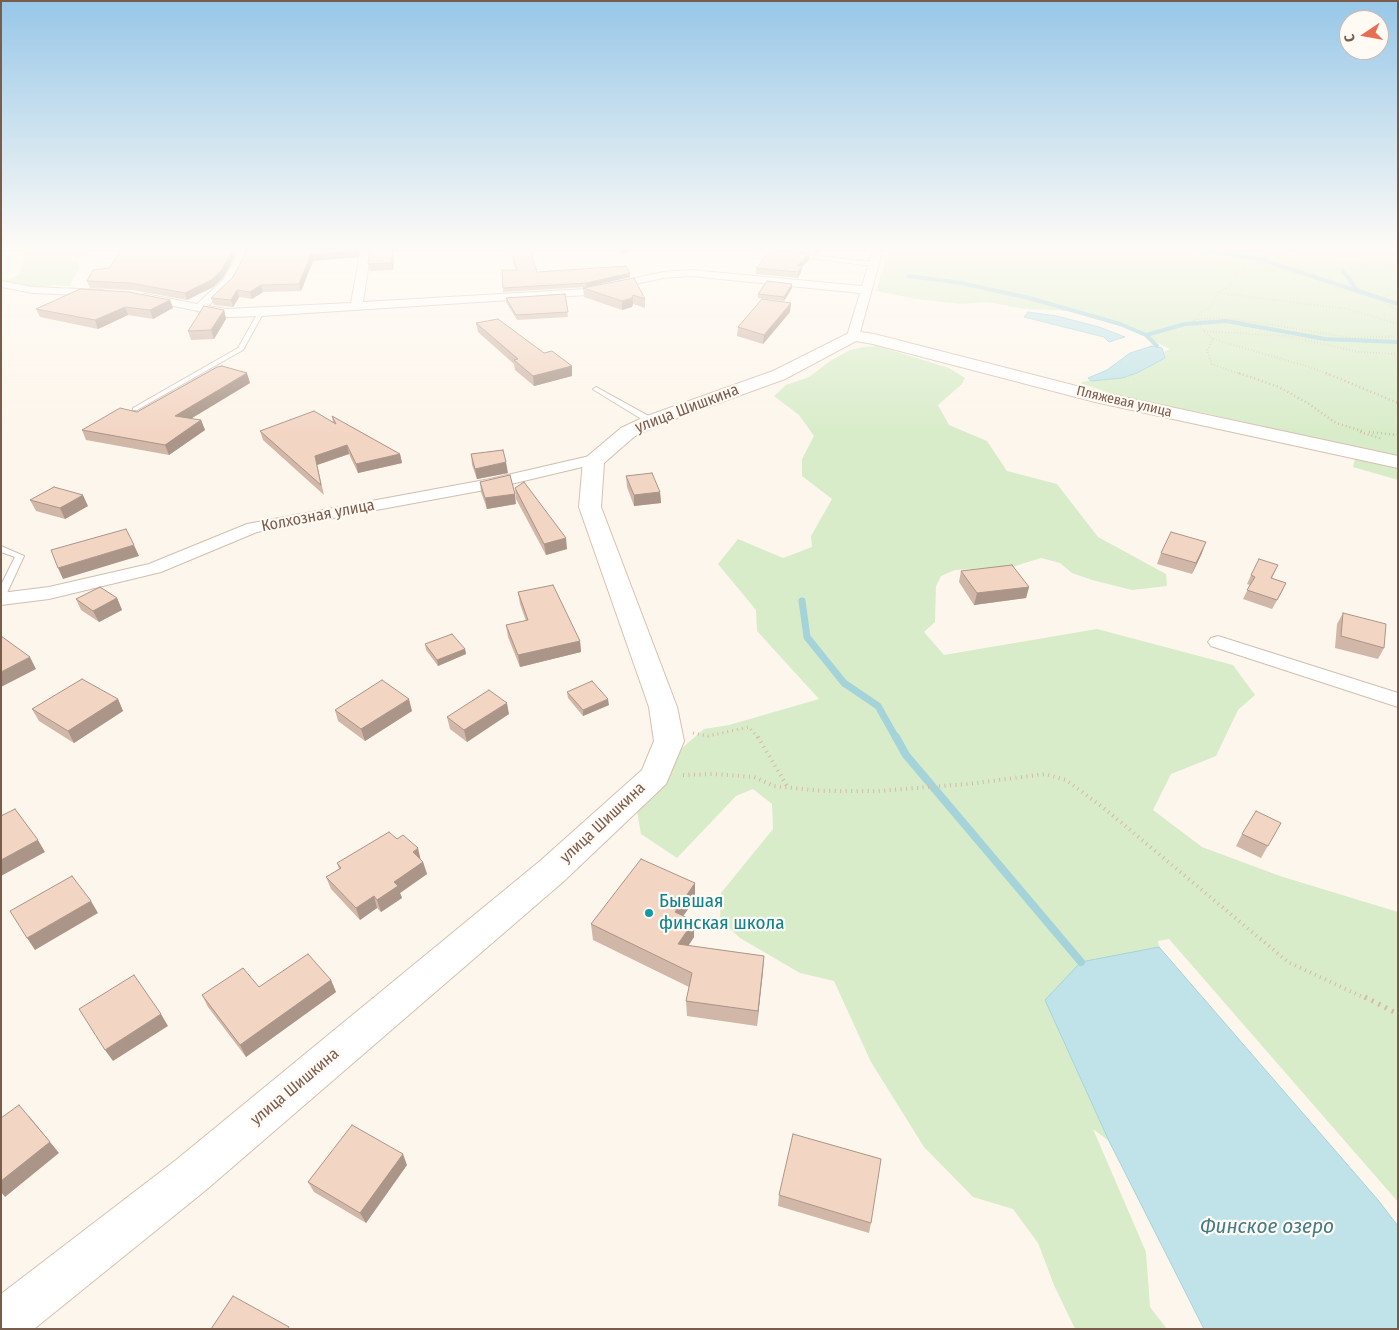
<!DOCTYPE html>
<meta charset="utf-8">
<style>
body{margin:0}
#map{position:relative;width:1399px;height:1330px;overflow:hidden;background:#fdf6ec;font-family:"Fira Sans Condensed",sans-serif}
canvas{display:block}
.frame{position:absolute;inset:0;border:2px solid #7a5c4d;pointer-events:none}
.north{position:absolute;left:1339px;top:10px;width:50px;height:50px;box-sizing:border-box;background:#fffaf3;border:1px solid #cabbb1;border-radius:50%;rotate:258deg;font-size:14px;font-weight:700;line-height:20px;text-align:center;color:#7a5c4d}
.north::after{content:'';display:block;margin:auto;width:18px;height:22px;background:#e76f51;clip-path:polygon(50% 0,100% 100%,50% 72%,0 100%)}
</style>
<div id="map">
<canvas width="1399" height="1330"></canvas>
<div class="frame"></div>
<div class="north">С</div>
</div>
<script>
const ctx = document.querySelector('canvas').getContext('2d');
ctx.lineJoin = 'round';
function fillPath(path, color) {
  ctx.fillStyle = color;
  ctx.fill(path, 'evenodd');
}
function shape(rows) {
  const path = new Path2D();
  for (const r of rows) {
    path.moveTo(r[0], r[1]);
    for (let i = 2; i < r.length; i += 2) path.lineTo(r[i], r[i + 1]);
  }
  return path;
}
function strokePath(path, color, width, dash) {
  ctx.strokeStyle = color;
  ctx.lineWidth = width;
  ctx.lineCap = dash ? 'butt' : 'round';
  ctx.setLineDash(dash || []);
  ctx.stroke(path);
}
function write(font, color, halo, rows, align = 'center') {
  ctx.font = font + ' "Fira Sans Condensed",sans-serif';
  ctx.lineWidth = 4.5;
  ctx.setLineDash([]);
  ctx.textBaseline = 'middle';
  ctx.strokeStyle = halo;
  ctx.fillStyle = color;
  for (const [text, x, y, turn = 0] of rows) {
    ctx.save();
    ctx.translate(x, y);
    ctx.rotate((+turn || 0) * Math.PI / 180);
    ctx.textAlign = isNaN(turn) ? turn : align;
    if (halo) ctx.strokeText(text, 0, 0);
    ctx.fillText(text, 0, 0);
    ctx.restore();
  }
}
const green = shape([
 [24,249,99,249,77,260,80,266,78,271,69,286,53,285,38,288,5,281,20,274],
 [889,249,1398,249,1398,459,1209,414,1121,397,1080,383,1131,368,1170,349,1130,329,1073,311,1023,309,987,302,961,304,917,299,876,291],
 [877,346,949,368,965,378,962,384,938,405,949,425,987,441,1007,471,1057,484,1098,537,1166,574,1167,586,1132,590,1092,580,1072,573,1060,563,1041,558,1012,567,955,570,941,576,936,586,935,622,924,632,944,655,1097,629,1233,665,1255,695,1238,710,1216,756,1171,774,1153,810,1202,847,1280,876,1398,912,1398,1202,1169,939,1158,941,1159,947,1082,962,1045,1000,1109,1141,1093,1129,1146,1252,1150,1307,1167,1329,1075,1329,1054,1285,1038,1243,1013,1209,973,1197,924,1147,871,1062,834,981,800,973,740,938,720,919,721,893,773,829,772,804,753,789,736,796,677,858,641,834,637,811,661,784,681,749,704,729,729,725,819,699,757,631,756,610,718,564,738,539,783,558,812,547,811,536,832,499,802,476,802,459,814,436,799,415,774,396,786,385,809,377,830,361,850,350,863,347],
 [1355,459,1398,468,1398,480,1353,467]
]);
const water = shape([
 [1028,312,1057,316,1099,327,1125,337,1109,342,1104,337,1024,317,1028,312],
 [1152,346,1162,348,1165,358,1137,373,1122,378,1091,381,1088,378,1107,370,1130,353,1152,346],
 [1159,947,1378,1200,1398,1226,1398,1329,1204,1329,1109,1141,1045,1000,1081,962,1159,947]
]);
const streamFar2 = shape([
 [1193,249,1259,259,1398,304],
 [1343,271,1357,290],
 [908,276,961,283,1029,298,1120,324,1146,335,1185,324,1226,321,1325,339,1398,342],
 [1146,335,1157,346]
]);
const streamFar1 = shape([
 [802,601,807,637,844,683,878,706,896,738]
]);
const stream = shape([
 [896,737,906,755,1081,962]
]);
const pathFar4 = shape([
 [1245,249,1337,263,1392,266],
 [1332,249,1384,264],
 [1255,250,1246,265,1227,288,1218,292,1211,307,1201,312,1194,321,1213,339,1313,368,1329,375],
 [1390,266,1398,267],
 [1398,291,1385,296,1382,301,1398,311],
 [1219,293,1347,309,1398,324],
 [1198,319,1215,318,1261,323,1352,338,1398,336],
 [1204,331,1287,336,1359,352,1398,354],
 [1213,339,1207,351,1212,364,1243,375]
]);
const pathFar3 = shape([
 [1239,373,1279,387,1309,404,1336,423,1362,431],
 [1326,373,1398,403],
 [1360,432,1383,439],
 [1369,432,1398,435]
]);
const pathFar2 = shape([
 [693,733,708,736,749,727,758,738]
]);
const pathFar1 = shape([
 [758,737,787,786],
 [683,775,714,774,754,777,774,786,822,791,878,791,968,784,1045,774,1066,780,1105,809,1288,962,1367,999]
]);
const path = shape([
 [1365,997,1398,1014]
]);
const lane = shape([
 [751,249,782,251,785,253,782,255,753,252,750,250,751,249],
 [796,253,872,262,875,264,872,266,794,256,794,254,796,253],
 [259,311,264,312,243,350,137,410,133,410,133,408,238,348,259,311],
 [596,387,654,419,655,421,648,423,594,390,593,389,596,387],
 [1,546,24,556,6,595,1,598,1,585,15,557,1,552,1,546]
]);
const street = shape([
 [237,249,247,249,247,256,233,283,208,306,227,309,351,303,361,249,371,249,363,302,587,289,663,272,691,270,862,286,873,249,883,249,859,336,853,340,847,336,860,293,691,276,663,278,587,295,261,316,227,317,145,300,139,297,145,294,197,304,224,279,237,256,237,249],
 [1,281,33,287,102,290,108,293,102,296,33,293,1,287,1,281],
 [594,455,599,457,602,460,599,463,490,489,257,532,161,572,49,599,1,605,1,593,49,587,149,564,247,524,490,479,594,455],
 [1218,636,1398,693,1398,707,1211,646,1208,642,1211,638,1218,636]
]);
const secondary = shape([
 [853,331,874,334,1096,391,1398,456,1398,468,1095,402,873,344,856,341,785,379,658,425,635,436,604,463,601,507,677,707,684,741,666,784,564,881,206,1190,34,1329,1,1329,1,1294,176,1160,540,861,642,770,654,741,649,707,579,507,583,460,621,428,644,417,773,371,853,331]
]);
const wall = shape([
 [247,249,360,249,358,257,313,261,301,291,263,292,252,299,239,297,233,307,214,305,211,298,233,277,247,250],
 [370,249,394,249,393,270,370,271,368,264],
 [510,249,530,249,537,272,630,277,587,287,503,292,502,270,516,270],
 [606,249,635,249,623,254],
 [777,249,822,249,816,254,777,250],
 [809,254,809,260,802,267,801,272,798,278,756,274,756,268],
 [235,256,223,278,213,287,187,300,132,290,90,288,87,281],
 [634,278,645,299,645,308,633,304,632,307,622,310,584,297,583,288],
 [792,288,784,301,758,298,758,294],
 [565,294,568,317,517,320,506,302,506,298],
 [170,300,173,308,153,319,128,315,98,329,40,317,36,309],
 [791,303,790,312,763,344,737,336,738,327],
 [224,310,226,319,214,339,191,340,188,331],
 [476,323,544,353,572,366,572,376,534,386,515,370,514,364,478,332],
 [250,383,190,419,201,420,205,430,169,455,86,440,82,430,137,412],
 [332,416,400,454,402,463,358,473,349,454,317,465,324,495,263,440,260,431,333,423],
 [471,454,508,473,477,479,472,465],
 [626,476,660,492,661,503,634,506,627,487],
 [480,482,516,504,487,509,481,492],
 [515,488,567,549,546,555,516,499],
 [30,500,88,506,65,519,36,511],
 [1161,553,1202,553,1192,574,1157,564],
 [1278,565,1272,578,1286,583,1282,592,1272,609,1243,599,1250,585,1247,584,1251,575],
 [961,571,1029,587,1026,598,974,605,959,582],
 [518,592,580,641,581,652,520,667,508,637,506,625,526,621,520,604],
 [117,598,122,610,99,622,81,610,76,599],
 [1343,613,1384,648,1378,659,1335,648,1337,624],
 [425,644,465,649,466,654,438,666,426,650],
 [567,692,609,705,583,716,568,698],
 [118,699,123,711,74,743,39,721,32,709],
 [335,710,412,711,365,741,338,721],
 [509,714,467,742,450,729,447,717],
 [1281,823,1261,858,1236,846,1242,834],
 [421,861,423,862,427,874,400,893,402,898,381,912,377,908,360,920,331,889,326,877,339,869,337,863],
 [695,883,695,899,683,916,694,937,688,946,764,956,757,1026,687,1016,686,1001,689,987,593,940,591,924],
 [331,980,336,992,246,1057,208,1007,202,995,259,987],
 [407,1165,366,1223,314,1192,308,1182],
 [779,1195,871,1223,869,1233,778,1206]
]);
const shadedWall = shape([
 [233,249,236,249,235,256,223,278,213,287,187,300,185,293],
 [357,249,360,249,358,257,313,261,301,291,299,284,311,254],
 [393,249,394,249,393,270,391,263],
 [623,249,635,249,623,254],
 [817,249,822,249,816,254,816,250],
 [809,254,809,260,802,267,801,272,798,278,798,272,797,266],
 [630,273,630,277,587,287,586,283],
 [792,284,792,288,784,301,784,297],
 [261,285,263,292,252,299,250,292],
 [237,290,239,297,233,307,231,300],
 [633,295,633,304,632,307,622,310,622,301],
 [170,300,173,308,153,319,150,310],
 [791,303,790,312,763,344,764,335],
 [125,307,128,315,98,329,95,320],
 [224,310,226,319,214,339,211,330],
 [572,366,572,376,534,386,533,376],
 [247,373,250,383,179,426,175,416],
 [201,420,205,430,169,455,165,445],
 [347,445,349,454,317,465,324,495,315,456],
 [400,454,402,463,358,473,356,464],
 [506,462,508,473,477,479,475,469],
 [660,492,661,503,634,506,634,495],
 [515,494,516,504,487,509,485,498],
 [83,495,88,506,65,519,60,508],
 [566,538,567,549,546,555,544,544],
 [1206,542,1202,553,1192,574,1196,563],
 [134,545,139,556,63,579,58,568],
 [1029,587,1026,598,974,605,977,593],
 [117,598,122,610,99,622,93,611],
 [580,641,581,652,520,667,518,655],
 [465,649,466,654,438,666,437,660],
 [30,657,36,669,1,687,1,672],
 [118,699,123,711,74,743,68,731],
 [409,699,412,711,365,741,361,729],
 [608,699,609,705,583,716,583,710],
 [507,703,509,714,467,742,464,730],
 [38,840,45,852,1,876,1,860],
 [418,848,421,861,413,852],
 [423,862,427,874,400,893,402,898,381,912,377,900,394,882],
 [695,883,695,899,675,928,675,912],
 [374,896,377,908,360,920,356,908],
 [91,901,98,913,35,950,27,938],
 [694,921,694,937,679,960,678,944],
 [764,956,763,972,757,1026,758,1011],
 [331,980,336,992,246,1057,240,1045],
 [161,1014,168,1026,113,1061,105,1050],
 [29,1116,59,1153,5,1197,1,1192,1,1181],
 [403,1154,407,1165,366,1223,360,1213]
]);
const building = shape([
 [122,249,233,249,221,271,211,280,185,293,130,283,87,281,93,270,109,268,122,249],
 [247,249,357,249,356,251,311,254,299,284,261,285,250,292,237,290,231,300,211,298,233,277,247,250,247,249],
 [370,249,393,249,391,263,368,264,370,249],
 [510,249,530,249,537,272,626,266,630,273,586,283,503,288,502,270,517,270,510,249],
 [804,249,817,249,816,250,804,249],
 [772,250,809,254,797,266,802,266,798,272,756,268,772,250],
 [634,278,645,299,633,295,632,298,622,301,583,288,634,278],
 [767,281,792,284,784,297,758,294,767,281],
 [80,289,129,292,170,300,150,310,125,307,95,320,36,309,80,289],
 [565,294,568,312,516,315,506,298,565,294],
 [762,299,791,303,764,335,738,327,762,299],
 [204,306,224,310,211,330,188,331,204,306],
 [498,319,544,353,552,351,572,366,533,376,514,360,518,359,476,323,498,319],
 [222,366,247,373,175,416,201,420,165,445,82,430,120,408,137,412,217,367,222,366],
 [314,411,336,424,332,416,400,454,356,464,347,445,315,456,321,485,260,431,314,411],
 [503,450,506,462,475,469,471,454,503,450],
 [652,473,660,492,634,495,626,476,652,473],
 [510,475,515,494,485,498,480,482,510,475],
 [524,482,566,538,544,544,515,488,524,482],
 [54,487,83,495,60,508,30,500,54,487],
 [126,529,134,545,58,568,51,550,126,529],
 [1171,532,1206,542,1196,563,1161,553,1171,532],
 [1259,559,1278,565,1271,578,1286,583,1277,600,1247,590,1255,577,1251,575,1259,559],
 [1012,565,1029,587,977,593,961,571,1012,565],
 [553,585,580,641,518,655,506,625,528,620,518,592,553,585],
 [100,587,117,598,93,611,76,599,100,587],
 [1343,613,1386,624,1384,648,1341,636,1343,613],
 [452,634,465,649,437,660,425,644,452,634],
 [1,636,30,657,1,672,1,636],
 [82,679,118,699,68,731,32,709,82,679],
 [382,680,409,699,361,729,335,710,382,680],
 [592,681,608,699,583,710,567,692,592,681],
 [489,690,507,703,464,730,447,717,489,690],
 [15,809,38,840,1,860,1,816,15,809],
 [1256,811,1281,823,1268,846,1242,834,1256,811],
 [389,832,397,839,403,835,418,848,413,852,423,862,394,882,398,886,377,900,374,896,356,908,326,877,341,868,337,863,389,832],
 [641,859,695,883,675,912,694,921,678,944,764,956,758,1011,686,1001,692,973,591,924,641,859],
 [72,876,91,901,27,938,10,911,72,876],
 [308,954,331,980,240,1045,202,995,243,968,259,987,308,954],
 [134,975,161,1014,105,1050,79,1009,134,975],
 [19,1105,50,1142,1,1181,1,1118,19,1105],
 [352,1125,403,1154,360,1213,308,1182,352,1125],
 [793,1134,881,1159,871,1223,779,1195,793,1134],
 [233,1296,289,1327,288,1329,211,1329,233,1296]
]);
const markers = [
 [649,913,5,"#0f9aa8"]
];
const farStreetnames = [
 ["Пляжевая улица",1124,402,13]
];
const streetNames = [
 ["улица Шишкина",687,409,-21],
 ["Колхозная улица",318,516,-11],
 ["улица Шишкина",603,823,-43],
 ["улица Шишкина",295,1087,-40]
];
const nearCulturenames = [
 ["Бывшая",659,902],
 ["финская школа",659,924]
];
const nearWaternames = [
 ["Финское озеро",1267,1227]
];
fillPath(green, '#d8ecc9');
fillPath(water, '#bfe3e8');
strokePath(water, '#a5d3da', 1);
strokePath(streamFar2, '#a5d3da', 4);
strokePath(streamFar1, '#a5d3da', 7);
strokePath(stream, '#a5d3da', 8);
strokePath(lane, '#d1beb0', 2);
strokePath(street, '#d1beb0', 2);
strokePath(secondary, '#d6c0b0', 2);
strokePath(pathFar4, '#d9b8a5', 2, [0.5, 2.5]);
strokePath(pathFar3, '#d9b8a5', 2.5, [1, 3]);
strokePath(pathFar2, '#d9b8a5', 3, [1, 4]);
strokePath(pathFar1, '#d9b8a5', 4, [1, 4.5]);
strokePath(path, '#d9b8a5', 5, [2, 5.5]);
fillPath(lane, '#fff');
fillPath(street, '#fff');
fillPath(secondary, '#fff');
fillPath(wall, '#d1b7a8');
fillPath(shadedWall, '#aa9588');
fillPath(building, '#f3d5c3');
strokePath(building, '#aa9588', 1);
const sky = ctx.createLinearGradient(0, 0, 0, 435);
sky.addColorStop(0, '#97c7e8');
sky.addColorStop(0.57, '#fefbf6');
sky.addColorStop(1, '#fefbf600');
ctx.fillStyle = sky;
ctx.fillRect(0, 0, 1399, 435);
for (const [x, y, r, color] of markers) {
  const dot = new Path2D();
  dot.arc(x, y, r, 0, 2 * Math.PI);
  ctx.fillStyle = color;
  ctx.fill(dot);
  strokePath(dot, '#fffaf3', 2);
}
write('14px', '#7a5c4d', '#fffaf3', farStreetnames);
write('16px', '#7a5c4d', '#fffaf3', streetNames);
write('19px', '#0d838f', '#fffaf3', nearCulturenames, 'left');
write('italic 21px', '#437c86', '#fffaf3', nearWaternames);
</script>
